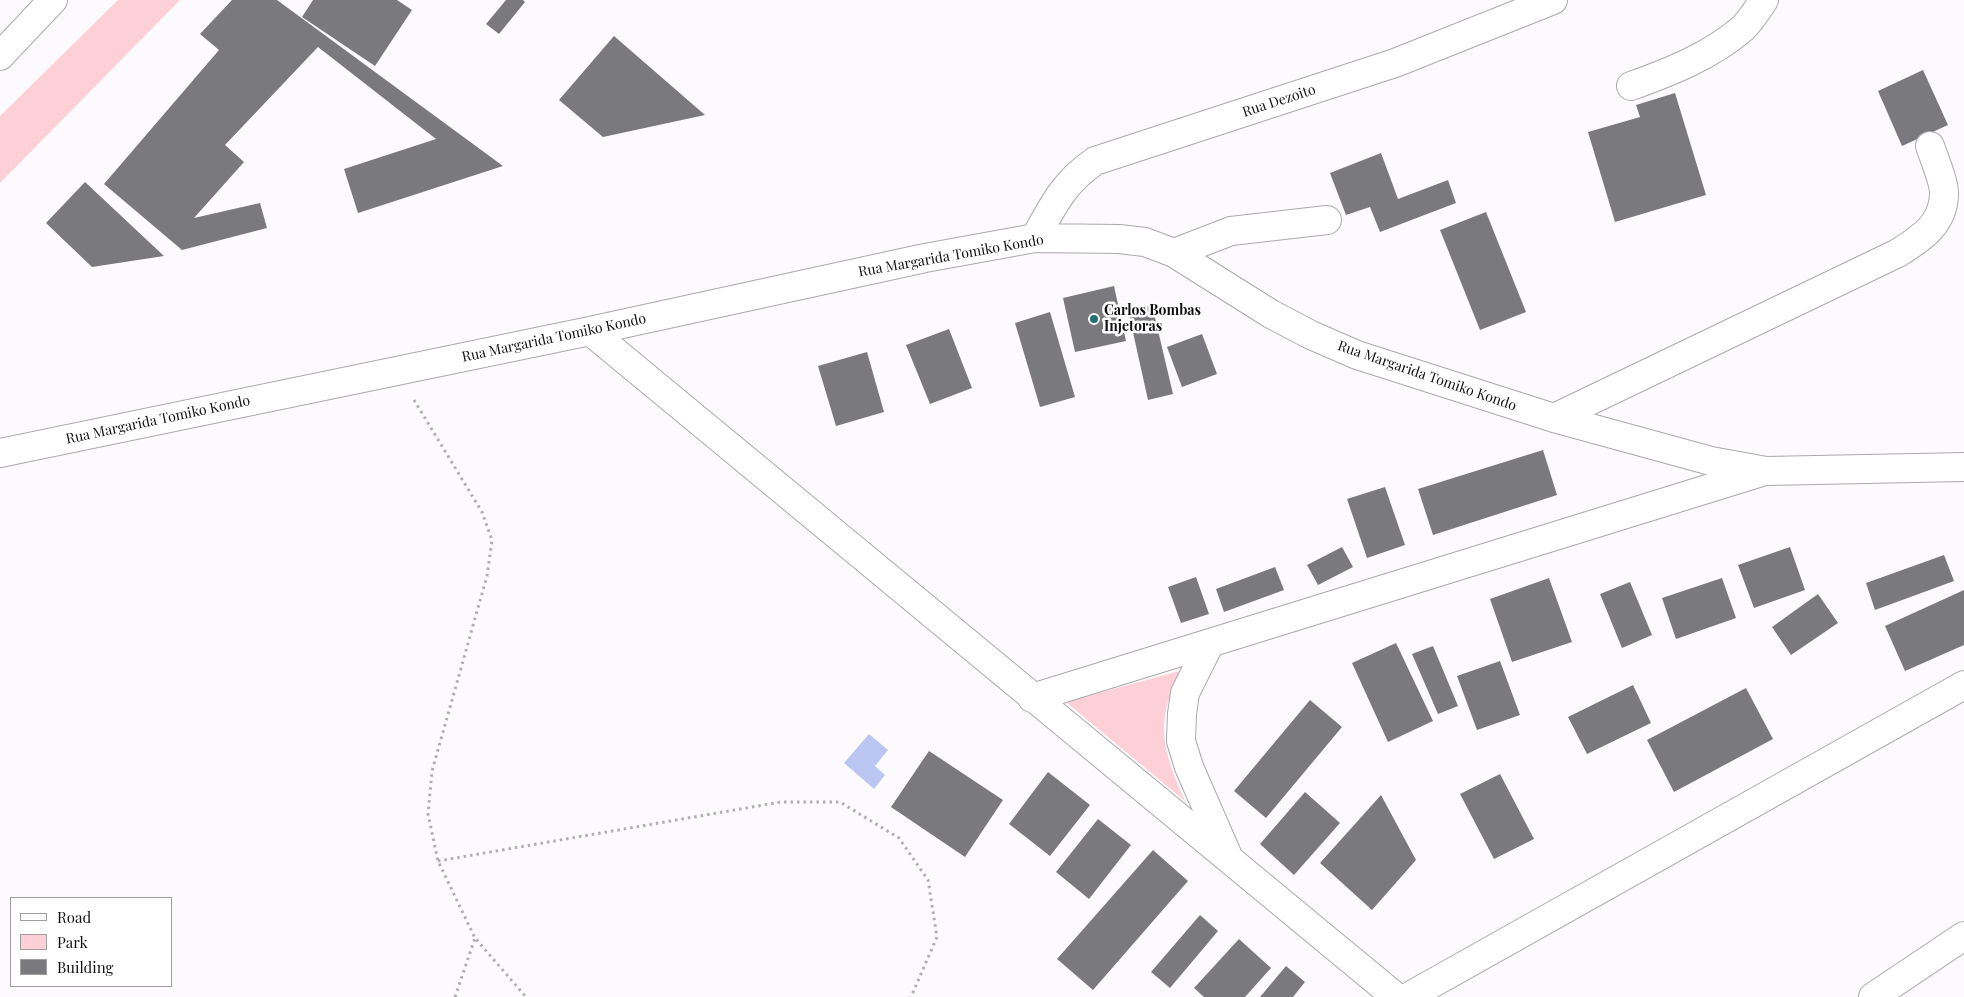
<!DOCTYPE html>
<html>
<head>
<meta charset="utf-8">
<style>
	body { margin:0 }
	#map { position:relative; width:1964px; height:997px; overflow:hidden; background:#fdfafd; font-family:"Playfair Display",serif }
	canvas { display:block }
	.legend { position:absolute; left:10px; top:897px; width:162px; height:90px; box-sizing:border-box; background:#fff; border:1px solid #a09fa0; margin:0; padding:6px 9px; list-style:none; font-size:15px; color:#111011 }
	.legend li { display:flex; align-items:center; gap:10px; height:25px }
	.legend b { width:25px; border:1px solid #a09fa0 }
</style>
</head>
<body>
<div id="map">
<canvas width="1964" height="997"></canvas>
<ul class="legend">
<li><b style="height:6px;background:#fff"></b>Road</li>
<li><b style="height:14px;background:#fdd0d8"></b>Park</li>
<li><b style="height:14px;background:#7a797d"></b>Building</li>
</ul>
</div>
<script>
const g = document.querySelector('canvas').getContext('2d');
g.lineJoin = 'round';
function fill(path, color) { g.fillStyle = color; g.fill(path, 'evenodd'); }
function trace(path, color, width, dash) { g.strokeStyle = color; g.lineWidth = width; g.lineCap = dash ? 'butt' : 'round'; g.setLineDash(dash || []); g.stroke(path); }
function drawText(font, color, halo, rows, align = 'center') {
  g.font = font + ' "Playfair Display",serif'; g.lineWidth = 5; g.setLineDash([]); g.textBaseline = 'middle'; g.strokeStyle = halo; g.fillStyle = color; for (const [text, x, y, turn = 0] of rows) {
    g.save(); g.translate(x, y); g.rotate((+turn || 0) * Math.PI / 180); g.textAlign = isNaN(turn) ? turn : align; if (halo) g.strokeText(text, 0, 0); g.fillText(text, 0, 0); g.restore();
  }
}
fill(new Path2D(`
	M118 0H180L0 183V116Z
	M1183 670C1178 680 1172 691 1168 702 1157 738 1171 769 1185 801L1066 702Z`), '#fdd0d8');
fill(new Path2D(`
	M869 734 888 750 875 766 885 775 874 789 844 763Z`), '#bbc6f3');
fill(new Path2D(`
	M232 0H277L503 166 358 213 344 169 436 139 318 47 225 145 244 162 194 218 260 203 267 228 182 250 104 184 219 50 200 34Z
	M313 0H397L412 10 375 66 302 17Z
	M506 0H523L525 2 499 34 486 24Z
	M614 36 705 115 603 137 559 100Z
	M1923 70 1948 125 1902 146 1878 91Z
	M1675 93 1706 195 1615 222 1588 132 1640 117 1636 105Z
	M1381 153 1398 199 1448 180 1456 203 1380 232 1370 207 1346 215 1330 173Z
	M85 182 164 256 92 267 46 223Z
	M1486 212 1526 312 1480 330 1440 230Z
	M1114 286 1126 341 1075 352 1063 298Z
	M1152 305 1173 394 1148 400 1128 310Z
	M1050 312 1075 397 1040 407 1015 323Z
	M949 329 972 388 930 404 906 345Z
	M1202 334 1217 374 1182 387 1167 347Z
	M867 352 884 412 836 426 818 366Z
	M1543 450 1557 495 1433 535 1418 489Z
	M1385 487 1405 545 1367 558 1347 499Z
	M1342 547 1353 567 1318 585 1307 565Z
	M1790 547 1805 590 1754 608 1738 565Z
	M1944 555 1954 581 1875 610 1866 583Z
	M1275 567 1284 590 1224 612 1216 589Z
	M1196 577 1209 614 1181 623 1168 587Z
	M1549 578 1572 642 1512 662 1490 599Z
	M1722 578 1736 618 1676 639 1662 598Z
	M1630 582 1652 635 1622 648 1600 594Z
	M1964 590V645L1905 671 1885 626Z
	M1818 594 1838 623 1791 655 1772 627Z
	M1396 643 1433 721 1388 742 1352 663Z
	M1433 646 1458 706 1438 714 1412 654Z
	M1500 661 1520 715 1477 730 1457 676Z
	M1633 685 1651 723 1587 754 1568 717Z
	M1746 688 1773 739 1674 792 1647 740Z
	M1310 700 1342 727 1266 818 1234 791Z
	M929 751 1003 800 965 857 891 807Z
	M1048 772 1090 805 1050 856 1009 824Z
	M1500 774 1534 839 1494 859 1460 794Z
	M1305 792 1340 823 1294 875 1260 844Z
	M1381 795 1416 860 1372 910 1320 863Z
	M1098 819 1131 845 1089 899 1056 872Z
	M1153 850 1188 881 1093 990 1057 959Z
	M1200 915 1218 931 1170 988 1151 972Z
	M1239 939 1271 968 1245 997H1204L1194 988Z
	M1286 966 1305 982 1293 997H1260Z`), '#7a797d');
const minor = new Path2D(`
	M1631 86C1670 72 1711 56 1743 28 1751 20 1758 9 1764 0
	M1035 238C1053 206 1063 183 1095 161L1395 63 1553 0
	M1174 253 1231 231 1327 220
	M590 331 1396 997
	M1554 418 1898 253C1920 239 1943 225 1944 195 1945 184 1934 158 1930 146
	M0 453 590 331 925 258 1035 238 1119 239 1145 242 1174 253 1271 314 1311 335 1357 355 1554 418 1711 461 1766 471 1964 467
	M1210 643 1185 693 1182 714 1181 741 1189 767 1227 854
	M1032 698 1762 472
	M1408 997 1964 685
	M1873 997 1964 936`);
const major = new Path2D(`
	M0 56 53 0`);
trace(minor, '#aca9ac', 30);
trace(major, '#aca9ac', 30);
trace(new Path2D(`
	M414 400 482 512 492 540 487 576 432 771 428 814 438 861 475 938 526 997
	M438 861 781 802H840L899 838 928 880 937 937 911 997
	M455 997 475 938`), '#b0aeb0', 3, [2.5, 4]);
trace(minor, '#fff', 28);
trace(major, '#fff', 28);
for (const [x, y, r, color] of [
	[1094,319,5,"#246e76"]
]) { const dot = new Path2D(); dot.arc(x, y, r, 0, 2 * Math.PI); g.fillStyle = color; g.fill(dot); trace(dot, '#fff', 2); }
drawText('14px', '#111011', '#fff', [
	["Rua Dezoito",1279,101,-18],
	["Rua Margarida Tomiko Kondo",951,256,-10],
	["Rua Margarida Tomiko Kondo",554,338,-12],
	["Rua Margarida Tomiko Kondo",1427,376,19],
	["Rua Margarida Tomiko Kondo",158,420,-12]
]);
drawText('bold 14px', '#111011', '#fff', [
	["Carlos Bombas",1104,311],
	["Injetoras",1104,327]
], 'left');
</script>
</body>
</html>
